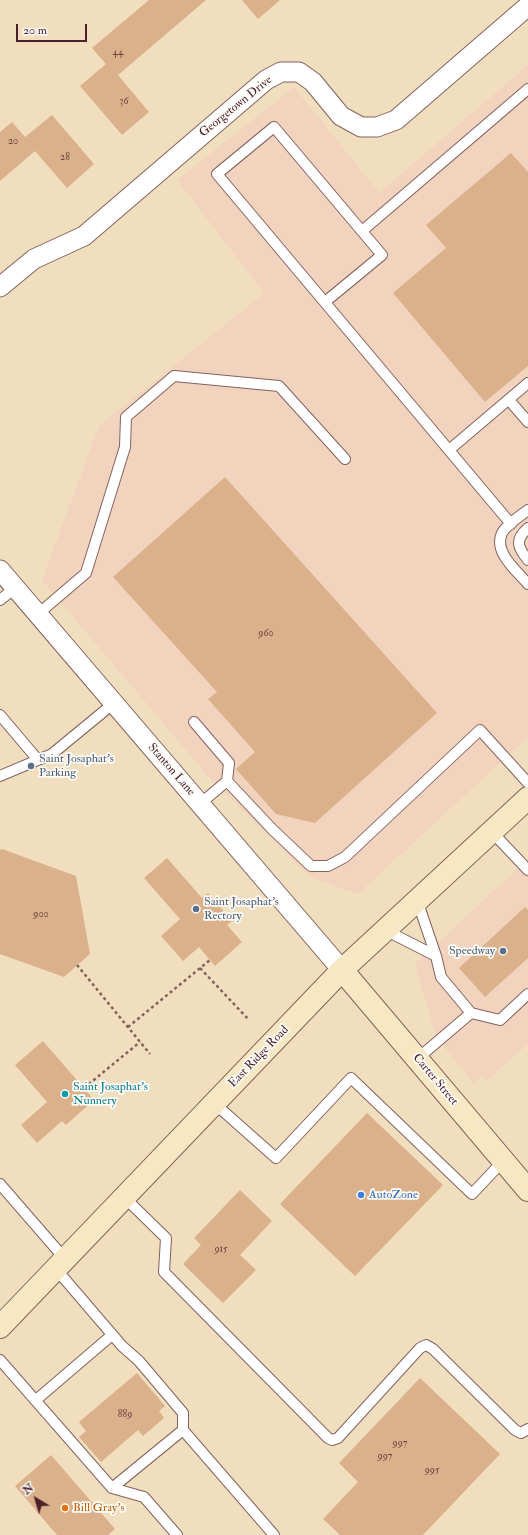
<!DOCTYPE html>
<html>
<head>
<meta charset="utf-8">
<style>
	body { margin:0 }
	#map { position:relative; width:528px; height:1535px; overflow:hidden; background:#f0debe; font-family:"IM FELL Double Pica",serif }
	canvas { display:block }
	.north { position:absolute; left:16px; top:1479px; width:40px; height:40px; -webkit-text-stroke:3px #fdfcf7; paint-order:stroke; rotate:322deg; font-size:11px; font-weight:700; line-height:16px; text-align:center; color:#4a1f2b }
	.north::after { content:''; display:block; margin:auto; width:14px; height:18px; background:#4a1f2b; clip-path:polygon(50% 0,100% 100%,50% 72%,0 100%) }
	.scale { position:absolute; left:16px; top:24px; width:71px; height:18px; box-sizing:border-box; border:2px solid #4a1f2b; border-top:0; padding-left:5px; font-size:12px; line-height:14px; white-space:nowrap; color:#4a1f2b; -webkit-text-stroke:3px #fdfcf7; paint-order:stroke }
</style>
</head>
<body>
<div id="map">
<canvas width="528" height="1535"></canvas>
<div class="north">N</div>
<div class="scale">20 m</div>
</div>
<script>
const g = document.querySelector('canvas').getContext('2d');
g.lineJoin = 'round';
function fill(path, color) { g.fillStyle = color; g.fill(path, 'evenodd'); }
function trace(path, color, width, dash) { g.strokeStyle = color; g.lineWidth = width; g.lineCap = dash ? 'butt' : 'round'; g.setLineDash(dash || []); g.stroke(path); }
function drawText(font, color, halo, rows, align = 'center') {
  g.font = font + ' "IM FELL Double Pica",serif'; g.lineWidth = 3.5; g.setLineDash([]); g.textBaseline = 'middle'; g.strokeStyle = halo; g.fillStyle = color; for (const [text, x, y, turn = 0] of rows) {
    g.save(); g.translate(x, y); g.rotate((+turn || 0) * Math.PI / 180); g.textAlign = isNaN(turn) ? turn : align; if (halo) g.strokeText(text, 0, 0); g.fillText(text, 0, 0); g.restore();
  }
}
fill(new Path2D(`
	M528 65V737L358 894 310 877 207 775 42 580 99 426 264 293 177 180 294 87 379 193Z
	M528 859V1044L487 1080 483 1076 473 1083 436 1037 415 964Z`), '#f2d4be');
fill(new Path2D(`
	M149 0H206L118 75 149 112 122 135 80 86 106 64 92 48Z
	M242 0H280L258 19Z
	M52 115 94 164 67 188 35 151 0 181V132L12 122 25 137Z
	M511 153 528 172V366L485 402 393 293 446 248 426 225Z
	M225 477 437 713 315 823 276 814 236 769 255 752 208 699 217 692 113 577Z
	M2 849 76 876 90 954 64 977 0 954V850Z
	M167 858 202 898 208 893 232 921 227 925 242 942 215 966 199 947 183 961 161 936 180 919 144 878Z
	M525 907 528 910V958L485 997 459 968Z
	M43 1041 94 1100 66 1125 62 1121 37 1143 21 1125 47 1102 15 1065Z
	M367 1113 443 1185 355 1276 280 1204Z
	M240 1190 272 1221 240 1255 256 1270 223 1303 183 1264 201 1245 194 1238Z
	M137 1373 165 1406 159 1411 164 1418 143 1436 138 1430 101 1462 79 1437 86 1431 79 1422Z
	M420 1378 500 1454 423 1535H340L323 1519 358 1482 339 1463Z
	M51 1455 115 1529 108 1535H57L15 1486Z`), '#dab18a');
const service = new Path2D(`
	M362 231 528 89
	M325 302 382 255 274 127 217 174 511 524
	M509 400 528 422
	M449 450 528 383
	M528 510C520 516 507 524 502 533 493 552 517 571 528 584
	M528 528C514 540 518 548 528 560
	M0 600 15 588
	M38 614 86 573 125 447 126 417 174 376 279 386 345 459
	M0 715 38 760
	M194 722 229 763 227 781 200 804
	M0 776 52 754 114 703
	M227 781 272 829 311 866H328L345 857 480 730 528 783
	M492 832 528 870
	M417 900 436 956 441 977 471 1013 500 1020 528 994
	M385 930 436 956
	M417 1059 471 1013
	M214 1103 276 1158 351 1078 472 1194 503 1161
	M0 1184 65 1259
	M124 1197 166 1238 164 1272 328 1438 332 1440 338 1438 420 1348 426 1345 433 1349 515 1430 521 1433 528 1429
	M0 1360 112 1488 183 1430V1413L139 1361 122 1346 56 1269
	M36 1400 112 1335
	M183 1430 274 1535
	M112 1488 144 1497 177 1535`);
const minor = new Path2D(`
	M0 287 34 259 84 236 266 80 281 72H299L313 82 341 116 361 127H377L396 120 528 6
	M0 570 342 970`);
const secondary = new Path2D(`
	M342 970 528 1190
	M0 1327 342 970 528 798`);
trace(service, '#84625e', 12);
trace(minor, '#84625e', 21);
trace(secondary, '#84625e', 24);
trace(new Path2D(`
	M77 965 150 1054
	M200 968 249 1020
	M128 1027 210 960
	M84 1088 140 1042`), '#84625e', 2.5, [3, 3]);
trace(service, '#fff', 10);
trace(minor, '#fff', 19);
trace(secondary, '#f7e8c3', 22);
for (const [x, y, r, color] of [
	[31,766,4,"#5c6f8a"],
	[196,909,4,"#5c6f8a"],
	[503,951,4,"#5c6f8a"],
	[65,1094,4,"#0f9aa8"],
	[361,1195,4,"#3f7fe0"],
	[65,1508,4,"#e8710a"]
]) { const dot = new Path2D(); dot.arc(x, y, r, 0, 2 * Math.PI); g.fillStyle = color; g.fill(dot); trace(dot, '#fdfcf7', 1.5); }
drawText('10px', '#6e4443', null, [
	["44",118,53],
	["36",124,102],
	["20",13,142],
	["28",65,158],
	["960",266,634],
	["900",41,915],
	["915",221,1250],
	["889",125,1415],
	["997",400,1444],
	["997",385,1457],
	["995",432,1471]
]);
drawText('12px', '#4a1f2b', '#fdfcf7', [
	["Georgetown Drive",236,107,-39],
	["Stanton Lane",171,770,49],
	["East Ridge Road",259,1057,-46],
	["Carter Street",435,1080,50]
]);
drawText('12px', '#4e5e75', '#fdfcf7', [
	["Saint Josaphat’s",39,759],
	["Parking",39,773],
	["Saint Josaphat’s",204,902],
	["Rectory",204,916],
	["Speedway",495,951,"right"]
], 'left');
drawText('12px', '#0d838f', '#fdfcf7', [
	["Saint Josaphat’s",73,1087],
	["Nunnery",73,1101]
], 'left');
drawText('12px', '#366cbe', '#fdfcf7', [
	["AutoZone",369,1195]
], 'left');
drawText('12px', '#c56008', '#fdfcf7', [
	["Bill Gray's",73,1508]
], 'left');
</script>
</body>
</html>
